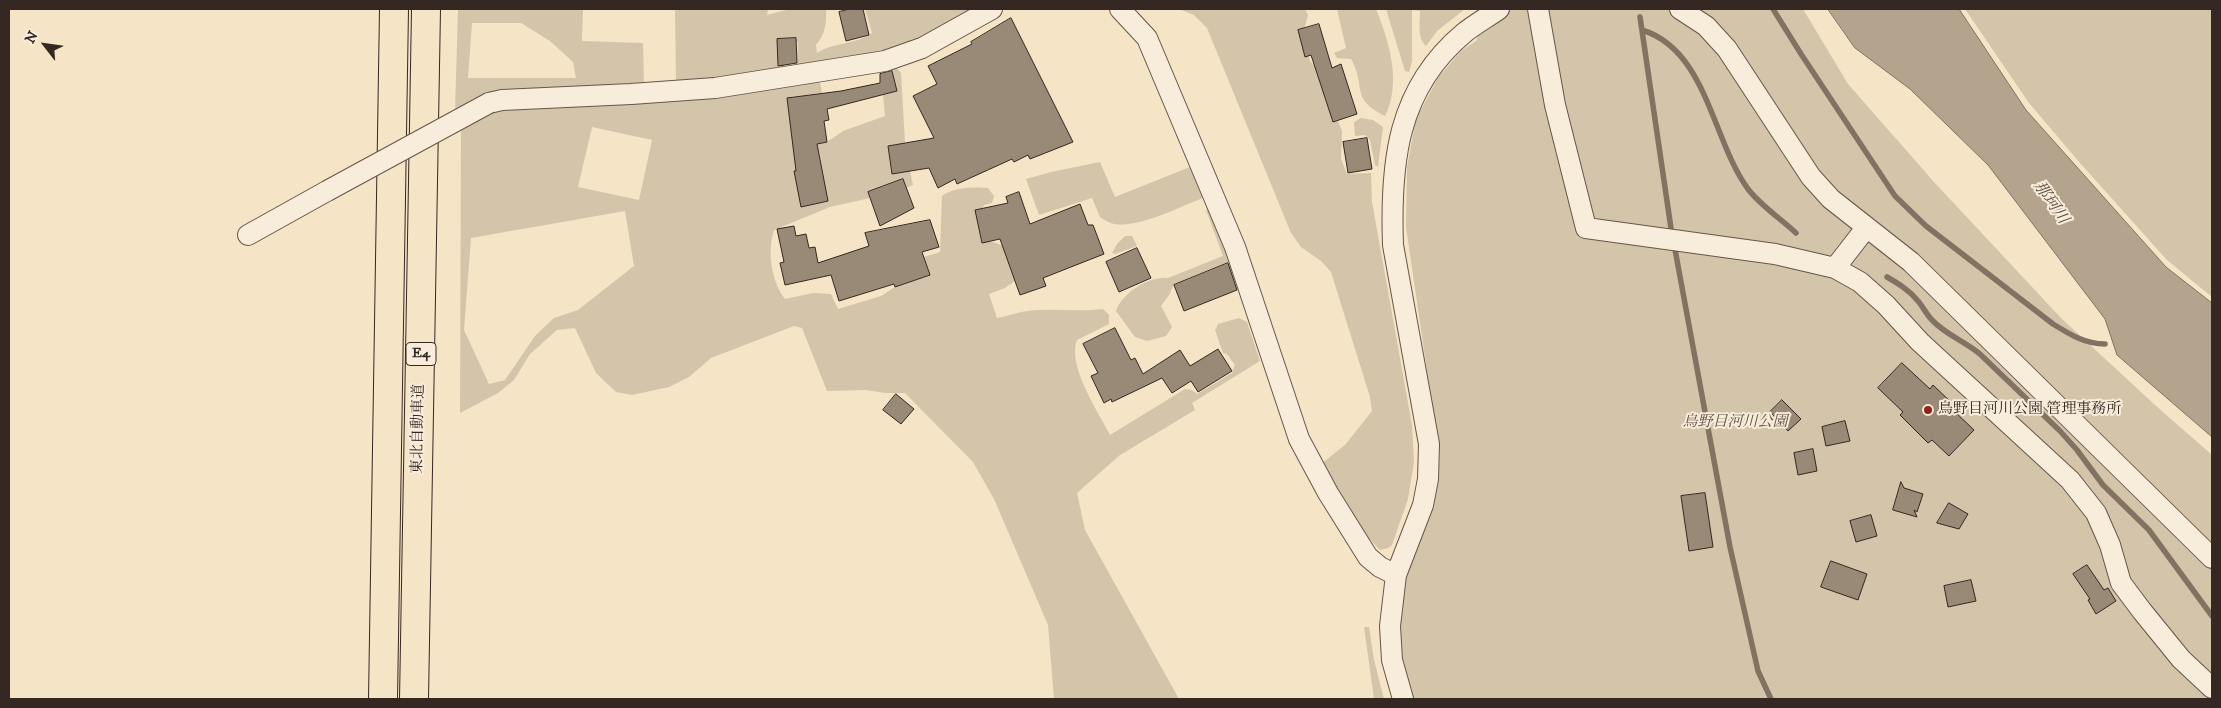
<!DOCTYPE html>
<html>
<head>
<meta charset="utf-8">
<style>
	body { margin:0 }
	#map { position:relative; width:2221px; height:708px; overflow:hidden; background:#f5e4c6; font-family:"IM FELL DW Pica",serif }
	canvas { display:block }
	.frame { position:absolute; inset:0; border:10px solid #352721; pointer-events:none }
	.north { position:absolute; left:20px; top:20px; width:50px; height:50px; -webkit-text-stroke:4px #f8edda; paint-order:stroke; rotate:300deg; font-size:14px; font-weight:700; line-height:20px; text-align:center; color:#352721 }
	.north::after { content:''; display:block; margin:auto; width:18px; height:22px; background:#352721; clip-path:polygon(50% 0,100% 100%,50% 72%,0 100%) }
</style>
</head>
<body>
<div id="map">
<canvas width="2221" height="708"></canvas>
<div class="frame"></div>
<div class="north">N</div>
</div>
<script>
const g = document.querySelector('canvas').getContext('2d');
g.lineJoin = 'round';
function fill(path, color) { g.fillStyle = color; g.fill(path, 'evenodd'); }
function trace(path, color, width, dash) { g.strokeStyle = color; g.lineWidth = width; g.lineCap = dash ? 'butt' : 'round'; g.setLineDash(dash || []); g.stroke(path); }
function drawText(font, color, halo, rows, align = 'center') {
  g.font = font + ' "IM FELL DW Pica","Noto Serif JP",serif'; g.lineWidth = 4; g.setLineDash([]); g.textBaseline = 'middle'; g.strokeStyle = halo; g.fillStyle = color; for (const [text, x, y, turn = 0] of rows) {
    g.save(); g.translate(x, y); g.rotate((+turn || 0) * Math.PI / 180); g.textAlign = isNaN(turn) ? turn : align; if (halo) g.strokeText(text, 0, 0); g.fillText(text, 0, 0); g.restore();
  }
}
fill(new Path2D(`
	M458 9H583L582 41 643 43 644 84 676 81 675 9H768L767 15 790 9H826C827 22 825 35 816 45L817 53C834 42 855 45 872 33L865 9H978L905 48 818 70 822 93 791 97 797 147 827 142 843 131 885 116 883 95 896 91 890 66 896 67 901 73 905 143 888 146 892 174 910 171 913 185 906 188 903 179 868 192 870 198 830 207 774 230C767 251 771 281 785 299L813 293 831 294 838 309 881 296 895 287 929 275 924 257 940 252 942 196C954 187 974 187 988 188L994 196 992 203 984 205 977 218 984 239 1007 247 1016 280 1005 288 989 294 997 318C1007 316 1018 312 1028 311 1053 308 1078 312 1103 309L1109 315V324L1077 340C1067 366 1098 411 1110 435L1185 389 1192 390 1197 394 1232 373 1235 365 1227 354 1223 353 1215 330 1218 324 1239 318 1247 322 1260 361 1192 403 1195 410 1120 455 1077 493 1085 530 1179 699H1054L1048 625 994 499 973 462 905 393H885L866 390 827 391 802 328 794 326 711 358 689 377 669 387 632 395 616 392 596 373 575 328 557 330 530 354 514 380 498 393 460 413 461 126 455 111ZM472 23H521L550 41 573 62 576 78H468ZM781 41 798 42 797 70H786ZM592 127 652 140 639 200 578 187ZM625 211 634 266 578 310 554 318 535 336 505 380 489 384 464 330 471 238Z
	M1179 9H1305L1308 15 1303 33 1310 61 1317 69 1342 131 1341 159 1347 174 1371 173 1372 202 1412 425 1414 462 1408 499 1392 545 1388 548 1380 550 1365 534 1321 464 1345 445 1372 411 1370 397 1331 272 1321 261 1301 247 1291 233 1207 28 1194 15Z
	M1337 9H1376C1389 41 1402 83 1385 116 1349 98 1367 87 1351 59L1337 58 1334 53 1346 48Z
	M1386 9H1465L1437 31 1426 46C1417 37 1420 23 1420 11L1412 10V61L1409 72 1405 71Z
	M1487 9H1803L1848 84 1934 182 2061 318 2155 405 2212 455V699H1410L1402 662 1398 598 1438 446 1406 227 1407 167 1416 119 1438 78 1461 51 1476 41Z
	M1965 9H2212V297L2167 260 2080 163 2029 103Z
	M1361 118 1373 120 1383 127 1378 167 1375 165 1370 140 1365 135 1355 136 1354 122Z
	M1100 162 1115 197 1190 167 1203 198C1179 207 1140 228 1114 224 1110 223 1104 220 1100 217L1092 198 1039 215 1026 179 1051 172Z
	M1208 208 1230 261 1174 284 1169 295 1161 306 1172 327 1166 336 1147 341 1135 337 1116 311C1122 293 1149 276 1168 278L1223 256 1206 210Z
	M1125 236H1132L1137 246 1115 254 1112 253 1117 244Z
	M1364 627H1369L1374 660 1384 699H1374Z`), '#d4c4aa');
const water = new Path2D(`
	M1828 9H1959L2026 110 2166 267 2212 303V437L2117 355 2105 319 1988 165 1910 89 1855 48Z`);
fill(water, '#b4a48e');
trace(water, '#817262', 1);
trace(new Path2D(`
	M1773 9 1801 54 1895 196 1926 226 2053 324C2069 334 2085 344 2105 344
	M1640 17 1672 235
	M1642 30C1707 50 1712 140 1748 189 1759 204 1782 220 1796 233
	M1674 244 1730 547 1758 671 1771 699
	M1887 277C1899 284 1909 290 1918 301 1923 307 1927 315 1932 320 1946 335 1966 342 1981 355L2060 431 2077 450 2103 485 2149 530 2212 616`), '#817262', 5.5);
const building = new Path2D(`
	M850 9H863L869 35 846 41 839 12Z
	M1011 18 1073 142 1030 159 1028 155 1014 162 1012 159 957 184 955 179 938 188 929 168 892 174 888 146 934 138 913 96 937 84 928 66 972 44 971 42Z
	M1319 24 1332 68 1341 64 1357 114 1333 122 1311 55 1305 57 1298 30Z
	M796 38 797 63 778 66 777 39Z
	M892 71 897 91 827 109 829 120 824 121 827 142 817 144 828 201 801 207 794 171H796L787 98 841 91 880 83V74Z
	M1367 138 1372 169 1348 173 1343 142Z
	M903 179 914 208 880 226 868 192Z
	M1019 192 1030 224 1080 204 1088 225H1093L1104 254 1043 278 1046 286 1020 295 1000 239 982 243 975 210 1008 203 1006 197Z
	M930 220 939 247 922 252 930 275 895 287 894 284 839 301 831 275 785 285 780 263 784 262 777 229 794 226 796 236 806 234 809 248 815 247 818 263 869 246 865 233Z
	M1137 248 1151 278 1119 292 1106 262Z
	M1228 263 1237 290 1184 311 1174 285Z
	M1115 328 1131 360 1135 358 1143 374 1180 350 1190 366 1218 349 1232 371 1198 392 1191 381 1172 393 1162 378 1112 402 1111 399 1104 403 1091 376 1098 373 1083 344Z
	M1902 363 1930 389 1933 385 1955 406 1952 409 1974 430 1949 456 1932 440 1928 443 1900 415 1903 412 1878 388Z
	M896 394 914 409 901 424 883 410Z
	M1782 400 1801 419 1788 431 1770 412Z
	M1845 421 1850 441 1826 446 1822 427Z
	M1813 449 1817 471 1798 475 1794 453Z
	M1901 482 1904 488 1923 494 1917 512 1914 510 1917 517 1893 510Z
	M1705 493 1713 547 1689 551 1681 496Z
	M1949 503 1968 514 1959 529 1937 523Z
	M1871 515 1877 536 1856 542 1850 521Z
	M1831 561 1867 574 1858 600 1821 587Z
	M2087 565 2104 590 2108 588 2116 601 2096 614 2088 600 2090 599 2073 574Z
	M1971 580 1976 601 1948 607 1944 586Z`);
fill(building, '#998977');
trace(building, '#352721', 1);
const minor = new Path2D(`
	M1120 9 1147 38 1235 247 1299 439 1328 493 1368 557 1380 567 1396 575
	M1538 9 1555 105 1586 228 1775 254 1835 268
	M1680 9 1706 26 1727 49 1811 177 1831 199 1911 262 2212 558
	M489 103 502 100 631 94 715 88 885 61 922 48 992 9
	M1866 228 1835 268 1860 282 1886 305 1920 342 2070 480 2096 513 2110 545 2121 583 2142 611 2181 659 2212 688
	M248 235 327 191
	M1403 699 1392 660 1390 626 1396 575 1423 505 1428 479 1429 444 1393 245C1390 163 1397 89 1464 33 1475 24 1488 17 1499 9`);
const highway = new Path2D(`
	M383 699 394 9
	M414 699 426 9`);
trace(minor, '#65564a', 22);
trace(highway, '#352721', 30);
trace(minor, '#f8edda', 20);
trace(highway, '#f5e4c6', 28);
const minorBridge = new Path2D(`
	M327 191 489 103`);
trace(minorBridge, '#65564a', 22, []);
trace(minorBridge, '#f8edda', 20);
for (const [x, y, r, color] of [
	[1928,410,5,"#8f2418"]
]) { const dot = new Path2D(); dot.arc(x, y, r, 0, 2 * Math.PI); g.fillStyle = color; g.fill(dot); trace(dot, '#f8edda', 2); }
for (const [x, y, w] of [
	[421,354,30]
]) { const box = new Path2D(); box.roundRect(x - w / 2, y - 11.5, w, 23, 4); g.fillStyle = '#f8edda'; g.fill(box); trace(box, '#352721', 1); }
drawText('bold 14px', '#352721', null, [
	["E4",421,354]
]);
drawText('15px', '#352721', '#f8edda', [
	["鳥野目河川公園 管理事務所",1938,410]
], 'left');
drawText('italic 15px', '#5d4e43', '#f8edda', [
	["鳥野目河川公園",1735,423]
]);
drawText('15px', '#352721', '#f8edda', [
	["東北自動車道",419,429,-89]
]);
drawText('italic 16px', '#5b4c42', '#f8edda', [
	["那珂川",2050,203,55]
]);
</script>
</body>
</html>
